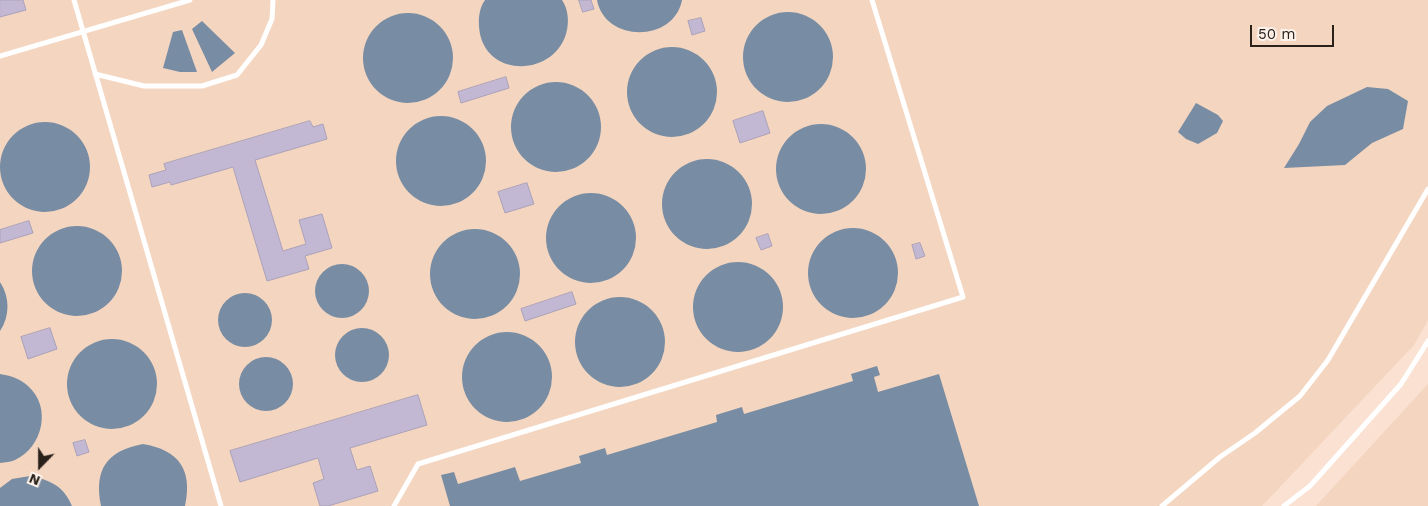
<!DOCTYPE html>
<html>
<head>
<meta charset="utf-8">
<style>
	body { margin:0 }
	#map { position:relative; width:1428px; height:506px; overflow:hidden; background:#fae1d1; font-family:"Work Sans",sans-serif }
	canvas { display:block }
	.north { position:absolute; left:15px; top:441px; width:50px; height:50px; -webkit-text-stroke:4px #fcf2eb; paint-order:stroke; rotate:202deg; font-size:14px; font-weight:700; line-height:20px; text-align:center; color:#2a211b }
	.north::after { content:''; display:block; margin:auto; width:18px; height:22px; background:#2a211b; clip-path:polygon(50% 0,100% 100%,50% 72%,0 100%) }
	.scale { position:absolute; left:1250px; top:25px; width:84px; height:22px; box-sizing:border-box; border:2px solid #2a211b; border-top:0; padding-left:6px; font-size:15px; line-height:18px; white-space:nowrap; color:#2a211b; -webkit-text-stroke:4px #fcf2eb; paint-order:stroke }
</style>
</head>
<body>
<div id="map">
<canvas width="1428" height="506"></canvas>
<div class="north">N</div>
<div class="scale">50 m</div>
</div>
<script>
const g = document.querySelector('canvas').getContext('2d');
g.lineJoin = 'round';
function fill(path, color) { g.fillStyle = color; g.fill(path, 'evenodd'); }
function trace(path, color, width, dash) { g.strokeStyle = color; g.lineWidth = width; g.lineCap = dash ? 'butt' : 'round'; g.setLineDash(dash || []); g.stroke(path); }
fill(new Path2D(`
	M0 0H1428V320L1414 345 1262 506H0Z
	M1428 384V506H1316Z`), '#f4d5c0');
fill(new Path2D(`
	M485 0H562C568 9 569 20 567 30 558 75 490 80 480 34 478 22 478 10 485 0Z
	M597 0H682C674 43 605 43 597 0Z
	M743 57a45 45 0 1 1 90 0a45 45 0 1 1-90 0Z
	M363 58a45 45 0 1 1 90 0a45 45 0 1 1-90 0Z
	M202 21 235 53 212 72 192 29Z
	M182 30 197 72H180L163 68 173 32Z
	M627 92a45 45 0 1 1 90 0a45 45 0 1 1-90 0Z
	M511 127a45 45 0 1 1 90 0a45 45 0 1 1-90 0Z
	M1367 87 1388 89 1408 101 1403 129 1372 143 1345 165 1284 168 1299 144 1310 122 1327 106Z
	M1196 103 1218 115 1223 121 1217 133 1198 144 1186 139 1178 132Z
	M396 161a45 45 0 1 1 90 0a45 45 0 1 1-90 0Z
	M0 167a45 45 0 1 1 90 0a45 45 0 1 1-90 0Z
	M776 169a45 45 0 1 1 90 0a45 45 0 1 1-90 0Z
	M662 204a45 45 0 1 1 90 0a45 45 0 1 1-90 0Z
	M546 238a45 45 0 1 1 90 0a45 45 0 1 1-90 0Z
	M32 271a45 45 0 1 1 90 0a45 45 0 1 1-90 0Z
	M808 273a45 45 0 1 1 90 0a45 45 0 1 1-90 0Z
	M430 274a45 45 0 1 1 90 0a45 45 0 1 1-90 0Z
	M693 307a45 45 0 1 1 90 0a45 45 0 1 1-90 0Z
	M315 291a27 27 0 1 1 54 0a27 27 0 1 1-54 0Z
	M0 282C10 297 10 316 0 331Z
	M218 320a27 27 0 1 1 54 0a27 27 0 1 1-54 0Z
	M575 342a45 45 0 1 1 90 0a45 45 0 1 1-90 0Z
	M335 355a27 27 0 1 1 54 0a27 27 0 1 1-54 0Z
	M462 377a45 45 0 1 1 90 0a45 45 0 1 1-90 0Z
	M67 384a45 45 0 1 1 90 0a45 45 0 1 1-90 0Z
	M239 384a27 27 0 1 1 54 0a27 27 0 1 1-54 0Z
	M877 366 880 375 874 377 878 392 939 374 979 506H450L441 475 454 472 458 484 515 467 520 481 581 463 579 456 605 448 607 455 717 422 716 415 742 407 744 414 853 381 851 374Z
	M0 374C11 376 19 378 28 386 52 407 43 447 15 460 11 462 5 462 0 463Z
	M143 444C179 450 193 470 185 506H101C94 470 106 451 143 444Z
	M30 476C50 480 64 486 72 506H0V488L12 479Z`), '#788da3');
const building = new Path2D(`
	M0 0H23L26 10 0 17Z
	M579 0H591L594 9 583 12Z
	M701 18 705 31 692 35 688 21Z
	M506 77 509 88 461 103 458 92Z
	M763 111 770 133 740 143 733 121Z
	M310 121 313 127 323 124 327 139 255 160 283 251 306 244 299 220 322 214 332 248 305 256 309 269 267 281 233 167 171 185 170 182 152 187 149 175 166 170 164 164Z
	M527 183 534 204 505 213 498 192Z
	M29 221 33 233 0 243V230Z
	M768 234 772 246 761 250 756 238Z
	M920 243 925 256 916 259 912 245Z
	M572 292 576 304 525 321 521 309Z
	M50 328 57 349 28 359 21 337Z
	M418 395 427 425 350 448 357 470 370 466 378 491 328 506H320L313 483 324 479 318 458 240 482 230 451Z
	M85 440 89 452 77 456 73 443Z`);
fill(building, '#c3b8d4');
trace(building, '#aba2b9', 1);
trace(new Path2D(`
	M74 0 221 506
	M0 56 190 0
	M95 74 144 86H202L237 75 261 45 272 19 273 0
	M394 506 418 464 963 297 872 0
	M1162 506 1220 457 1255 433 1300 396 1328 360 1428 189
	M1284 506 1310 486 1401 384 1428 341`), '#fff', 5);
</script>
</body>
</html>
